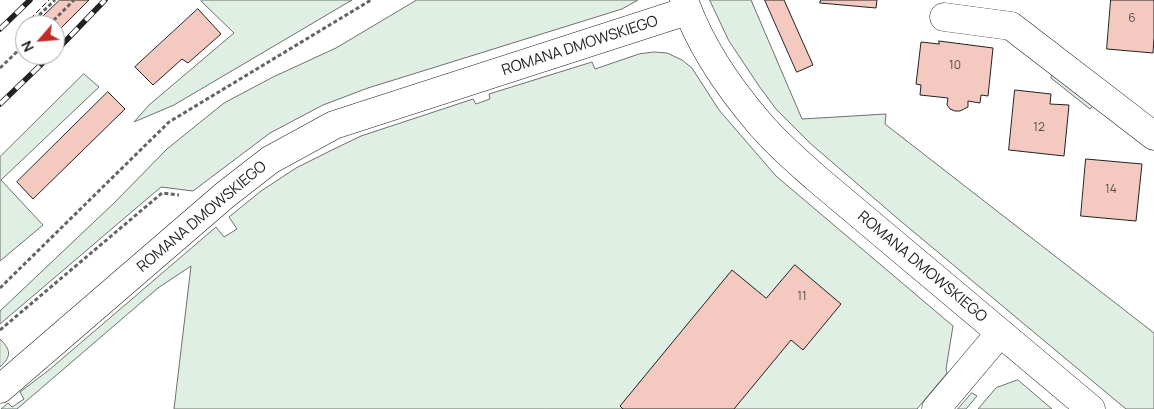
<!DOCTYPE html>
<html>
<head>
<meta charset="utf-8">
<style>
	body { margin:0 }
	#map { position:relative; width:1154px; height:409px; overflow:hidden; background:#fff; font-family:Manrope,sans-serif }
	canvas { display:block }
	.north { position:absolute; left:15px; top:15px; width:50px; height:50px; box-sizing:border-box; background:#fff; border:1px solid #a7a7a7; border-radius:50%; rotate:243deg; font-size:14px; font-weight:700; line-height:20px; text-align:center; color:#222 }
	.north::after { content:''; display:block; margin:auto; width:18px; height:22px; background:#c62828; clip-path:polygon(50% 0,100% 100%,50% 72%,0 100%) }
</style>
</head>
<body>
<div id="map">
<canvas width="1154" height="409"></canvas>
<div class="north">N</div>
</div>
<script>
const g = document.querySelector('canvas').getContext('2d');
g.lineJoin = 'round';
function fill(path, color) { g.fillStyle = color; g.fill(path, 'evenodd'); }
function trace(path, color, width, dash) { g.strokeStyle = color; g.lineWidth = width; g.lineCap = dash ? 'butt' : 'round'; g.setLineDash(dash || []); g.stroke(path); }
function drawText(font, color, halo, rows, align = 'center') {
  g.font = font + ' Manrope,sans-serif'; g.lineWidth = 4; g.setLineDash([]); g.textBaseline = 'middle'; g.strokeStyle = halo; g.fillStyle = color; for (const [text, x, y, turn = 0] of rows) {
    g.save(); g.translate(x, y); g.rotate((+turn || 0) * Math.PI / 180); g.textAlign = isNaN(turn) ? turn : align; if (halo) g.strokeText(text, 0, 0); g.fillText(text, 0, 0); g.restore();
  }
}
const green = new Path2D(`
	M202 0H352L174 105 134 122 149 105 234 33 201 1Z
	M417 0H638L622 9 368 88 323 105 270 133 193 191 161 187 0 324V311L114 203 167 149 224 103 273 77 336 48Z
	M710 0H751L802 119 886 114 885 124 1154 333V409H1126L897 218 811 144 776 109 759 86 729 41Z
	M654 52 667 53 682 60 692 68 719 110 776 176 953 326 946 369 947 373 917 409H174L191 266 158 288 17 409H1L8 403 12 407 24 399 20 392 49 370 216 227 224 237 237 229 229 217 261 191 296 168 334 149 361 136 473 99 476 104 490 99 489 94 592 62 595 69 639 54Z
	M1054 72 1094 105 1090 109 1051 78Z
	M84 74 99 87 1 180 43 225 0 261V157Z
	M0 339C11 350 12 356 0 367Z
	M1018 380 1052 409H978L996 388Z
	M972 393 977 396 966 409H958Z`);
fill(green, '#e0efe3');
trace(green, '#6f6f6f', 1);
const building = new Path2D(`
	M60 0H89L55 34V25L35 24Z
	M765 0H784L813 65 797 72Z
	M821 0H877L876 8 820 3Z
	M1111 0H1154V38L1153 53 1107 49Z
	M198 9 221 34 188 63 182 59 153 85 135 67Z
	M939 41 993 48 988 96 981 95 980 103 968 101V107L960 111H955L950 109 947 105 948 98 920 95 921 85 916 84 921 42 939 44Z
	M1015 90 1051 94 1050 104 1069 105 1064 156 1009 150Z
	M108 92 125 109 33 199 17 182Z
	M1086 159 1142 164 1136 221 1081 216Z
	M795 265 841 304 803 350 791 340 734 409H623L620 406 732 270 766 298Z`);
fill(building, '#f3c9c0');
trace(building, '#222', 1);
const minor = new Path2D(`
	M684 0C700 46 729 88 760 124 777 144 797 161 816 178L1091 409
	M944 17 1011 26 1154 136
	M0 389 225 195 270 160 334 125 687 11
	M936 409 1000 333`);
trace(minor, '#222', 29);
trace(new Path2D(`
	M33 25 32 22 55 0
	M49 25 74 0
	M0 68 25 44
	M0 288 169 122 371 0
	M0 330 162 193 179 195`), '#646464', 3, [4, 2.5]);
trace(minor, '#fff', 28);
const rail = new Path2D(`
	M0 29 30 0
	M55 52 105 0
	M0 104 51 55`);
trace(rail, '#222', 5.5);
trace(rail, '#fff', 4, [11]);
trace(new Path2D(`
	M30 19 49 0`), '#222', 1, [6, 2.5]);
drawText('12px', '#564c4a', null, [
	["6",1132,19],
	["10",955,66],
	["12",1039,128],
	["14",1111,190],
	["11",802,297]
]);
drawText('15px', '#222', '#fff', [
	["ROMANA DMOWSKIEGO",580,46,-18],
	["ROMANA DMOWSKIEGO",202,217,-40],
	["ROMANA DMOWSKIEGO",922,267,40]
]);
</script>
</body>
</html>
